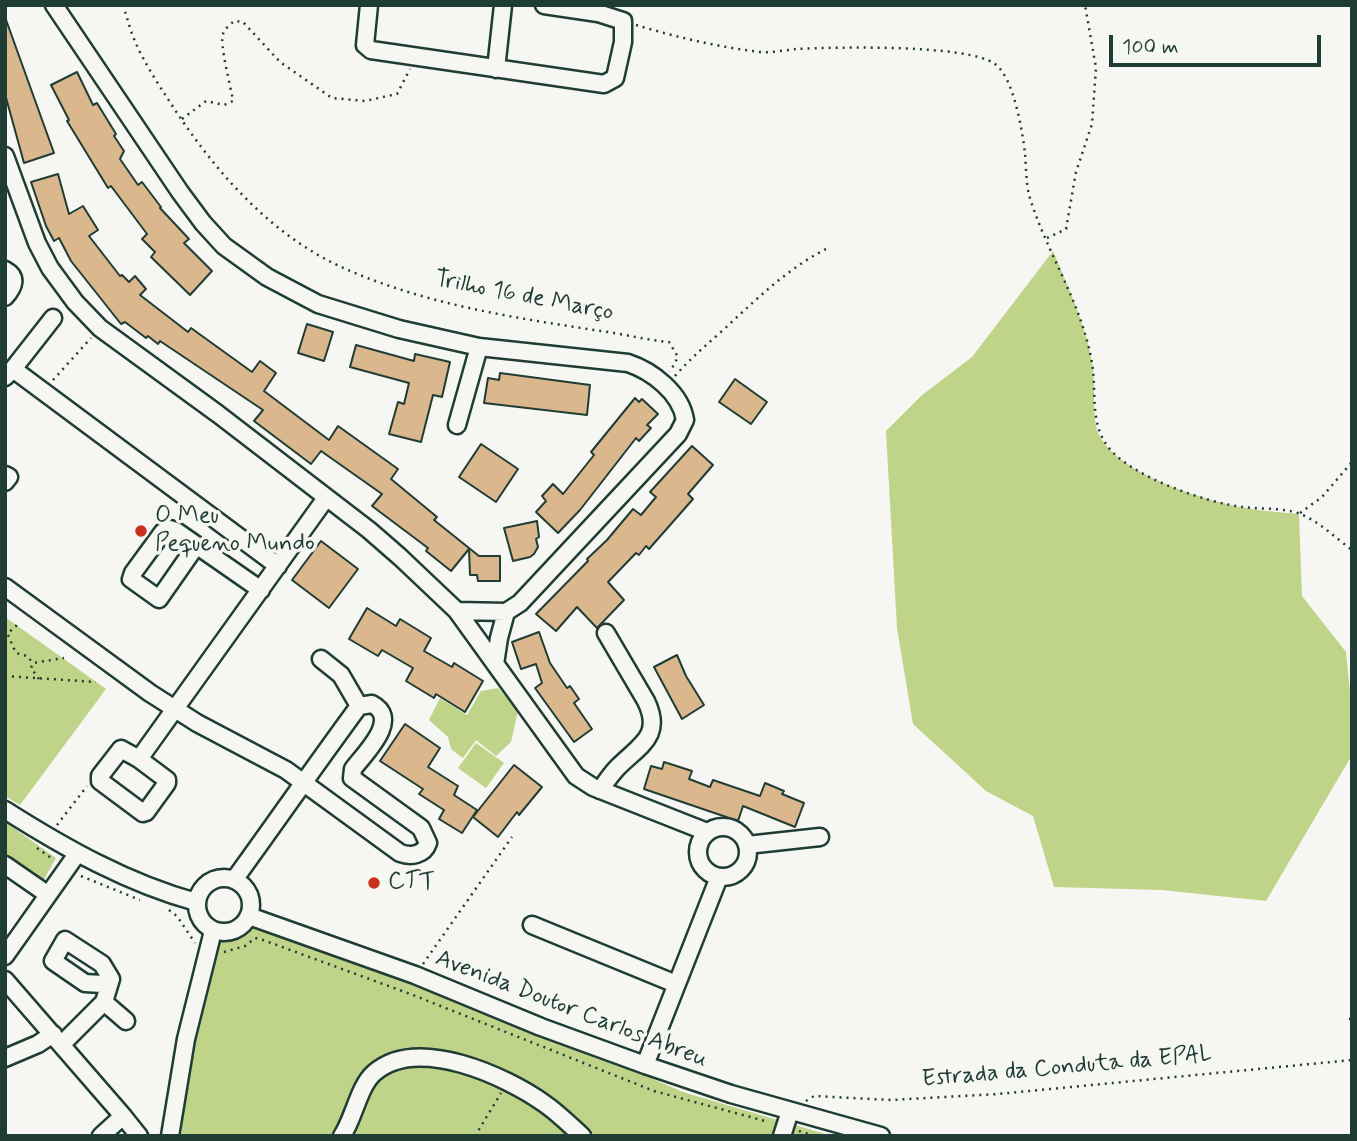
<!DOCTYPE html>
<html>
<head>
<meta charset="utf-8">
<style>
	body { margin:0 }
	#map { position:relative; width:1357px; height:1141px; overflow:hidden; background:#f6f6f2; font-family:Mynerve,sans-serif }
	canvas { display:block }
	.frame { position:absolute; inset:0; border:7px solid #1f3d34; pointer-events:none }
	.scale { position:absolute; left:1109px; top:35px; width:212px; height:32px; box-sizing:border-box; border:4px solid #1f3d34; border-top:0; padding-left:9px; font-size:21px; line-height:24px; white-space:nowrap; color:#1f3d34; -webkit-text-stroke:5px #f6f6f2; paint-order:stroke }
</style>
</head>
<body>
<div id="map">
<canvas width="1357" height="1141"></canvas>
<div class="frame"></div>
<div class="scale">100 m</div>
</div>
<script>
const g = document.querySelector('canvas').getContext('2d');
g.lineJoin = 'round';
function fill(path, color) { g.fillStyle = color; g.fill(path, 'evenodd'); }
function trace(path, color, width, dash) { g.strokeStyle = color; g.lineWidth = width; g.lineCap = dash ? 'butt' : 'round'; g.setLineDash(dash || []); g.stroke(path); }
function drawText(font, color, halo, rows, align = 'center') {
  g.font = font + ' Mynerve,sans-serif'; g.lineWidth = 7; g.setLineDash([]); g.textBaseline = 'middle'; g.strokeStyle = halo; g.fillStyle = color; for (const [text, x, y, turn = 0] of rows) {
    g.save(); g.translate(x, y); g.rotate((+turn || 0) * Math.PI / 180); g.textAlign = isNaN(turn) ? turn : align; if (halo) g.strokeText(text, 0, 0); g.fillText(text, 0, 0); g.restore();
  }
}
fill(new Path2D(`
	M1053 251C1068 287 1085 323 1092 362 1096 383 1092 405 1096 426 1106 471 1201 499 1240 507 1259 511 1279 512 1299 514L1302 596 1346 652 1352 713V755L1266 901 1162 890 1054 887 1033 816 986 791 913 724 897 628 886 431 921 396 972 357Z
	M5 617 106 689 20 805 5 796Z
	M498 688 518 711 511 742 496 756 476 740 463 758 451 749 448 737 429 720 440 698 467 715 481 691Z
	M476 743 504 763 486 788 458 768Z
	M5 822 56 858 41 885 5 860Z
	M244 927H258L418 982 518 1021 683 1092 832 1136H186L181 1134 191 1045 216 946Z`), '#bfd389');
const building = new Path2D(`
	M5 17 54 153 24 163 5 94Z
	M77 72 93 105 97 103 116 134 114 136 124 151 120 159 138 185 142 182 161 207 160 208 189 239 184 243 212 271 190 295 151 257 155 252 142 239 147 234 111 186 108 188 67 121 69 120 51 85Z
	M58 174 69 214 83 206 98 230 89 236 120 276 122 275 129 282 135 276 146 289 140 295 188 332 191 328 252 372 260 361 276 373 264 391 329 440 338 426 398 469 391 479 437 517 434 520 479 556H500V581H478L477 575H470L469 549 451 571 426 551 428 548 372 506 382 494 321 451 311 464 254 421 263 410 160 341 158 344 148 336 146 338 125 322 121 324 71 261 59 238 54 241 46 226 31 182Z
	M307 324 333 332 324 361 298 353Z
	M356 345 414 361 415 354 450 362 442 397 433 395 421 442 389 434 398 402 404 404 409 383 350 367Z
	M500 373 590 385 587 415 484 403 488 378 499 380Z
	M735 379 767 402 751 424 719 402Z
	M635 398 639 402 642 399 658 414 647 425 651 428 639 441 636 438 580 510 558 533 536 512 546 501 542 496 553 484 563 494 594 455 591 452Z
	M481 444 518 469 496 502 459 477Z
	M692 446 713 465 688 494 693 499 649 549 646 546 639 555 636 553 608 582 624 600 597 628 577 607 556 631 536 614 588 561 587 559 607 540 633 509 641 515 656 497 650 492Z
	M537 521 539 537 536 539 538 547 534 554 530 557 513 561 504 528Z
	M321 541 358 569 329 608 292 580Z
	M367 608 396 626 400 619 431 638 424 651 452 667 454 663 483 681 465 712 436 694 434 698 406 681 413 668 382 650 378 656 349 639Z
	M539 632 550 663 567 688 570 686 579 699 574 703 592 729 574 742 535 688 542 683 536 664 521 669 512 642Z
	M677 655 686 676 704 705 682 719 654 667Z
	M405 724 440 748 428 767 458 786 454 795 477 810 462 833 439 819 444 810 419 794 423 789 380 761Z
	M664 762 692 771 689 779 710 787 713 780 760 796 765 783 784 791 782 794 804 803 795 827 743 806 738 821 644 789 651 766 662 769Z
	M514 765 542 787 519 815 517 812 498 837 473 817Z`);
fill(building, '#dab78c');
trace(building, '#1f3d34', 2);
const minor = new Path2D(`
	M54 5 180 192 203 223 224 246 267 277 318 304 399 329 479 347 628 363C652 371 681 393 685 420L678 434 520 603 506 612 457 611
	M369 5 365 45 371 50 604 84 615 78 623 42V21L598 13 544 5
	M496 69 503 5
	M5 156 37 243 50 268 75 302 100 328 218 414 369 530 400 557 457 611 576 776 593 787 707 832
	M5 270C18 277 14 287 5 297
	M13 369 53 318
	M5 377 13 369 278 566
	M457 425 479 347
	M5 475 9 477 5 482
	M196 546 159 599 131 579 133 573 163 532 170 529 176 531 261 590
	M5 587 150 693 197 723 286 770 400 853C411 857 424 855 428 843L421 828 352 778 353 769C365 753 401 719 372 704L359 706C317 763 276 822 234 880
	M321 659 341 675 359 706
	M495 664 499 638 506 612
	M139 759 167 780V783L146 812 143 813 100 781V776L121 749 139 759 326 498
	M600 790C606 782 611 774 618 767 640 745 663 736 646 701L606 633
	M5 810C65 848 127 883 196 902
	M698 852a25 25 0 1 1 50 0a25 25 0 1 1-50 0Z
	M747 845 820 837
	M5 865 47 894
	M197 905a27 27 0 1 1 54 0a27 27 0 1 1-54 0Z
	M249 916 415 975 541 1027 645 1065 731 1094 881 1136
	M532 925 676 984
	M5 956 77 854
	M5 980 123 1116 101 1136
	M104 1002 126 1021
	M62 1044 104 1002 111 979 102 964 65 940 53 961 85 983 102 984 108 987
	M5 1058 38 1044 53 1034
	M645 1065 719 877
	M123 1116 139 1136
	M170 1136 186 1039 213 931
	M342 1136C354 1118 359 1086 374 1073 417 1035 506 1076 545 1104 558 1113 570 1125 582 1136
	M782 1136 790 1111`);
trace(minor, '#1f3d34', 21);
trace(new Path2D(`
	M123 5C126 14 128 22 131 31 139 54 153 76 166 96 211 167 269 236 348 270 429 305 515 318 601 331 624 334 646 340 669 342L678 357 670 372
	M636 25C676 37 718 47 760 52 772 53 785 50 797 49 834 47 968 44 995 64 1014 78 1022 130 1025 153 1026 166 1026 182 1029 195 1046 252 1082 303 1092 363 1097 392 1089 423 1109 448 1132 477 1207 503 1243 507 1258 509 1275 508 1290 511 1313 515 1334 537 1352 550
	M182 119 206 101 224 105 233 101C231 87 219 43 223 34 224 29 230 25 234 21L243 22 280 62 332 98 365 101 397 94 410 69
	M1047 238 1066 229 1076 172 1092 124 1096 68 1085 5
	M675 376C690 359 705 346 722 331 756 300 786 269 828 248
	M53 380 91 338
	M1300 513 1322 497 1352 462
	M8 635 16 653 27 656 33 663
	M5 636 17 625
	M5 676 96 682
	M39 679 31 668 33 663 64 658
	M57 825 87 786
	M37 848 54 860
	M81 876 140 900
	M169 910 177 916 195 943
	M224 952 245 946 255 938 263 940 413 995 654 1091 765 1121
	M423 964 512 837
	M1349 1019H1352
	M806 1101 814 1096 891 1100 998 1094 1352 1060
	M799 1131 815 1136
	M475 1136 501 1093`), '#1f3d34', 2.5, [2, 5]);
trace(minor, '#f6f6f2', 16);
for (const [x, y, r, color] of [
	[141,531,7,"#c8321e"],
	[374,883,7,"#c8321e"]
]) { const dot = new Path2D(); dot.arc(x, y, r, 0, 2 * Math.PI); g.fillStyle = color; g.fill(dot); trace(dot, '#f6f6f2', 2.5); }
drawText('24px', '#1f3d34', '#f6f6f2', [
	["Trilho 16 de Março",524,297,11],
	["Avenida Doutor Carlos Abreu",571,1010,21],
	["Estrada da Conduta da EPAL",1067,1068,-5]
]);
drawText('24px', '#1f3d34', '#f6f6f2', [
	["O Meu",155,517],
	["Pequeno Mundo",155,545],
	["CTT",388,883]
], 'left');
</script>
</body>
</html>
